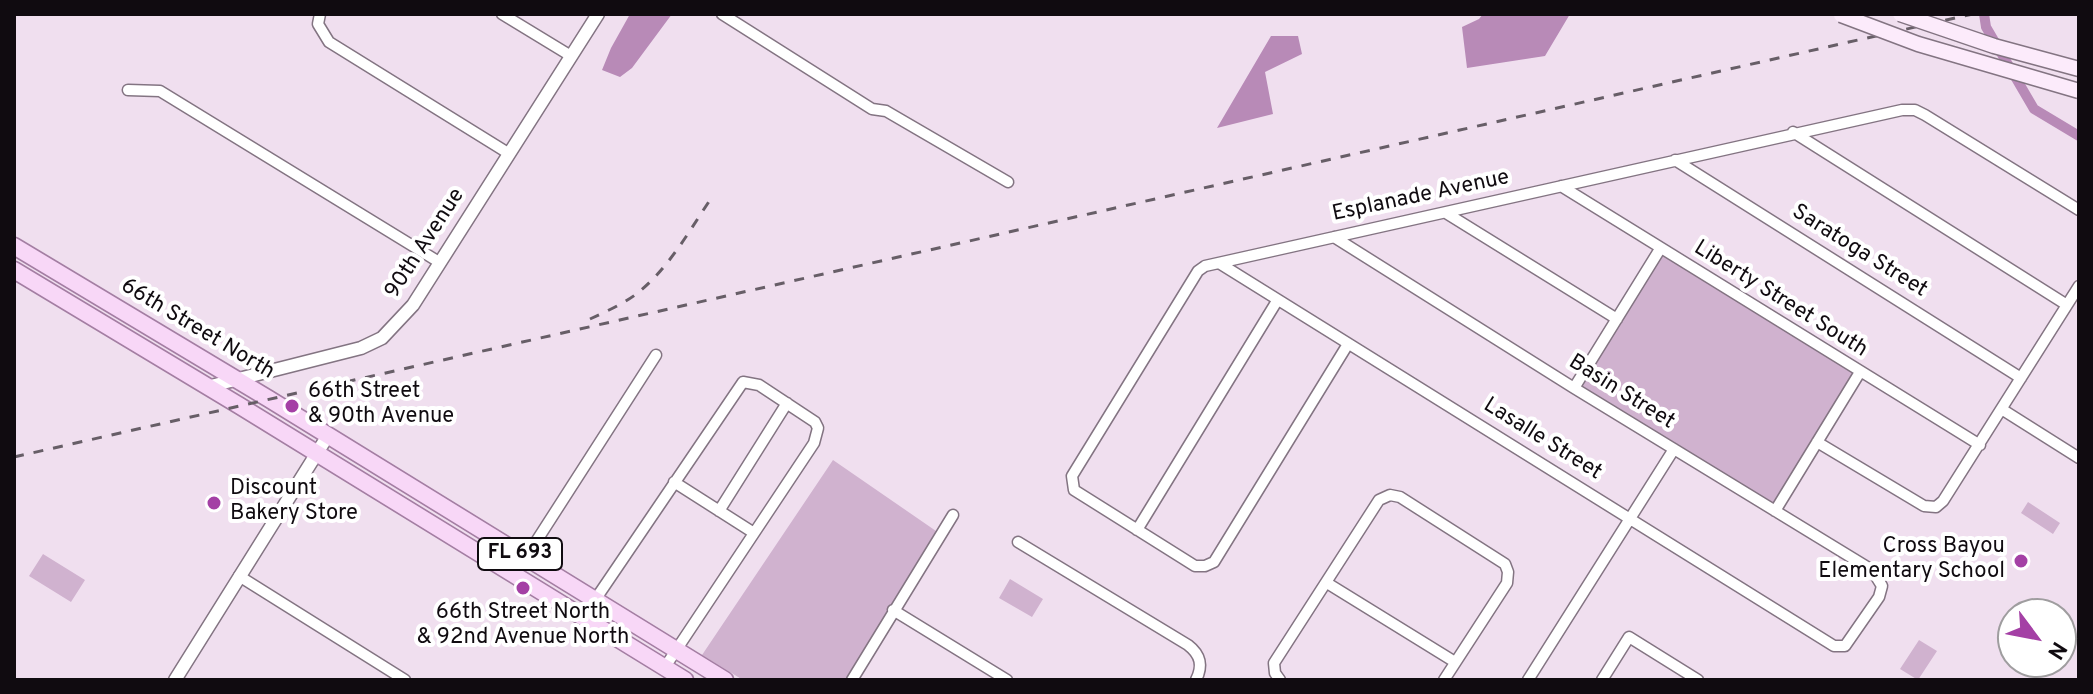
<!DOCTYPE html>
<html>
<head>
<meta charset="utf-8">
<style>
	body { margin:0 }
	#map { position:relative; width:2093px; height:694px; overflow:hidden; background:#f0dfef; font-family:Overpass,sans-serif }
	canvas { display:block }
	.frame { position:absolute; inset:0; border:16px solid #100b10; pointer-events:none }
	.north { position:absolute; left:1997px; top:598px; width:80px; height:80px; box-sizing:border-box; background:#fff; border:2px solid #9f9d9f; border-radius:50%; rotate:122deg; font-size:22px; font-weight:700; line-height:32px; text-align:center; color:#100b10 }
	.north::after { content:''; display:block; margin:auto; width:28px; height:36px; background:#a440a5; clip-path:polygon(50% 0,100% 100%,50% 72%,0 100%) }
</style>
</head>
<body>
<div id="map">
<canvas width="2093" height="694"></canvas>
<div class="frame"></div>
<div class="north">N</div>
</div>
<script>
const g = document.querySelector('canvas').getContext('2d');
g.lineJoin = 'round';
function fill(path, color) { g.fillStyle = color; g.fill(path, 'evenodd'); }
function trace(path, color, width, dash) { g.strokeStyle = color; g.lineWidth = width; g.lineCap = dash ? 'butt' : 'round'; g.setLineDash(dash || []); g.stroke(path); }
function drawText(font, color, halo, rows, align = 'center') {
  g.font = font + ' Overpass,sans-serif'; g.lineWidth = 8; g.setLineDash([]); g.textBaseline = 'middle'; g.strokeStyle = halo; g.fillStyle = color; for (const [text, x, y, turn = 0] of rows) {
    g.save(); g.translate(x, y); g.rotate((+turn || 0) * Math.PI / 180); g.textAlign = isNaN(turn) ? turn : align; if (halo) g.strokeText(text, 0, 0); g.fillText(text, 0, 0); g.restore();
  }
}
fill(new Path2D(`
	M1656 250 1865 372 1776 513 1569 387Z
	M833 460 936 531 846 680H743L702 655Z
	M2028 502 2060 523 2053 534 2021 513Z
	M43 554 85 580 71 602 29 576Z
	M1010 579 1043 599 1032 617 999 598Z
	M1919 640 1937 651 1918 680 1900 669Z`), '#d0b2cf');
fill(new Path2D(`
	M630 14H672L632 68 620 77 602 70 611 48Z
	M1483 14H1570L1545 56 1467 68 1462 27 1479 19Z
	M1271 36H1298L1302 54 1265 72 1273 114 1217 128Z`), '#b88ab7');
trace(new Path2D(`
	M1984 14 1986 27 2034 109 2079 136`), '#b88ab7', 10);
const minor = new Path2D(`
	M320 14 318 24 329 42 508 153
	M502 14 571 56
	M722 14 872 109 886 111 1008 182
	M128 90 160 91 439 262
	M1793 132 2067 305
	M1675 160 2021 378
	M1561 186 1980 445
	M1446 213 1617 319
	M1219 263 1834 646H1845L1879 597 1882 586 1872 570 1574 388 1334 237
	M1348 344 1214 562 1205 566H1195L1074 490 1072 476 1198 271 1205 266 1902 110H1915L1925 115 2079 210
	M1574 388 1660 249
	M2003 410 2079 458
	M1817 442 1924 506 1936 507 1943 501 2079 286
	M674 482 754 533
	M719 511 787 403
	M1775 511 1860 372
	M1137 530 1277 301
	M1018 542 1188 645C1201 655 1203 666 1196 680
	M239 576 405 680
	M514 576 656 355
	M1327 583 1455 662
	M595 600 743 382 759 385 815 422 818 428 814 443 665 667
	M893 610 1007 680
	M852 680 953 515
	M1280 680 1275 673 1274 663 1379 500 1390 495 1400 497 1505 564 1508 572 1507 583 1444 680
	M1528 680 1674 449
	M1602 680 1629 637 1698 680`);
const tertiary = new Path2D(`
	M207 387 361 348 382 338 413 305 598 14
	M175 680 327 437`);
const primary = new Path2D(`
	M14 246 269 399 725 680
	M14 270 240 406 685 680`);
trace(minor, '#837482', 13);
trace(tertiary, '#837482', 15);
trace(primary, '#a47ea3', 19);
trace(minor, '#fff', 10);
trace(tertiary, '#fff', 12);
trace(primary, '#f8d7f7', 16);
trace(new Path2D(`
	M590 319C605 312 621 305 635 295 668 270 689 231 712 197
	M14 457 1973 14`), '#675e67', 3, [10, 10]);
const secondaryBridge = new Path2D(`
	M1900 14 1994 46 2079 69
	M1841 15 1918 44 2079 91`);
trace(secondaryBridge, '#837482', 17, []);
trace(secondaryBridge, '#fcebfb', 14);
for (const [x, y, r, color] of [
	[292,406,8,"#a440a5"],
	[214,503,8,"#a440a5"],
	[2021,561,8,"#a440a5"],
	[523,588,8,"#a440a5"]
]) { const dot = new Path2D(); dot.arc(x, y, r, 0, 2 * Math.PI); g.fillStyle = color; g.fill(dot); trace(dot, '#fff', 3); }
for (const [x, y, w] of [
	[520,554,84]
]) { const box = new Path2D(); box.roundRect(x - w / 2, y - 16, w, 32, 6); g.fillStyle = '#fff'; g.fill(box); trace(box, '#100b10', 2); }
drawText('bold 20px', '#100b10', null, [
	["FL 693",520,554]
]);
drawText('22px', '#100b10', '#fff', [
	["Esplanade Avenue",1421,197,-12],
	["90th Avenue",426,244,-57],
	["Saratoga Street",1859,252,32],
	["Liberty Street South",1780,300,32],
	["66th Street North",197,330,31],
	["Basin Street",1621,393,32],
	["Lasalle Street",1542,440,32]
]);
drawText('22px', '#100b10', '#fff', [
	["66th Street",308,393],
	["& 90th Avenue",308,418],
	["Discount",230,490],
	["Bakery Store",230,515],
	["Cross Bayou",2005,548,"right"],
	["Elementary School",2005,573,"right"],
	["66th Street North",523,614,"center"],
	["& 92nd Avenue North",523,639,"center"]
], 'left');
</script>
</body>
</html>
